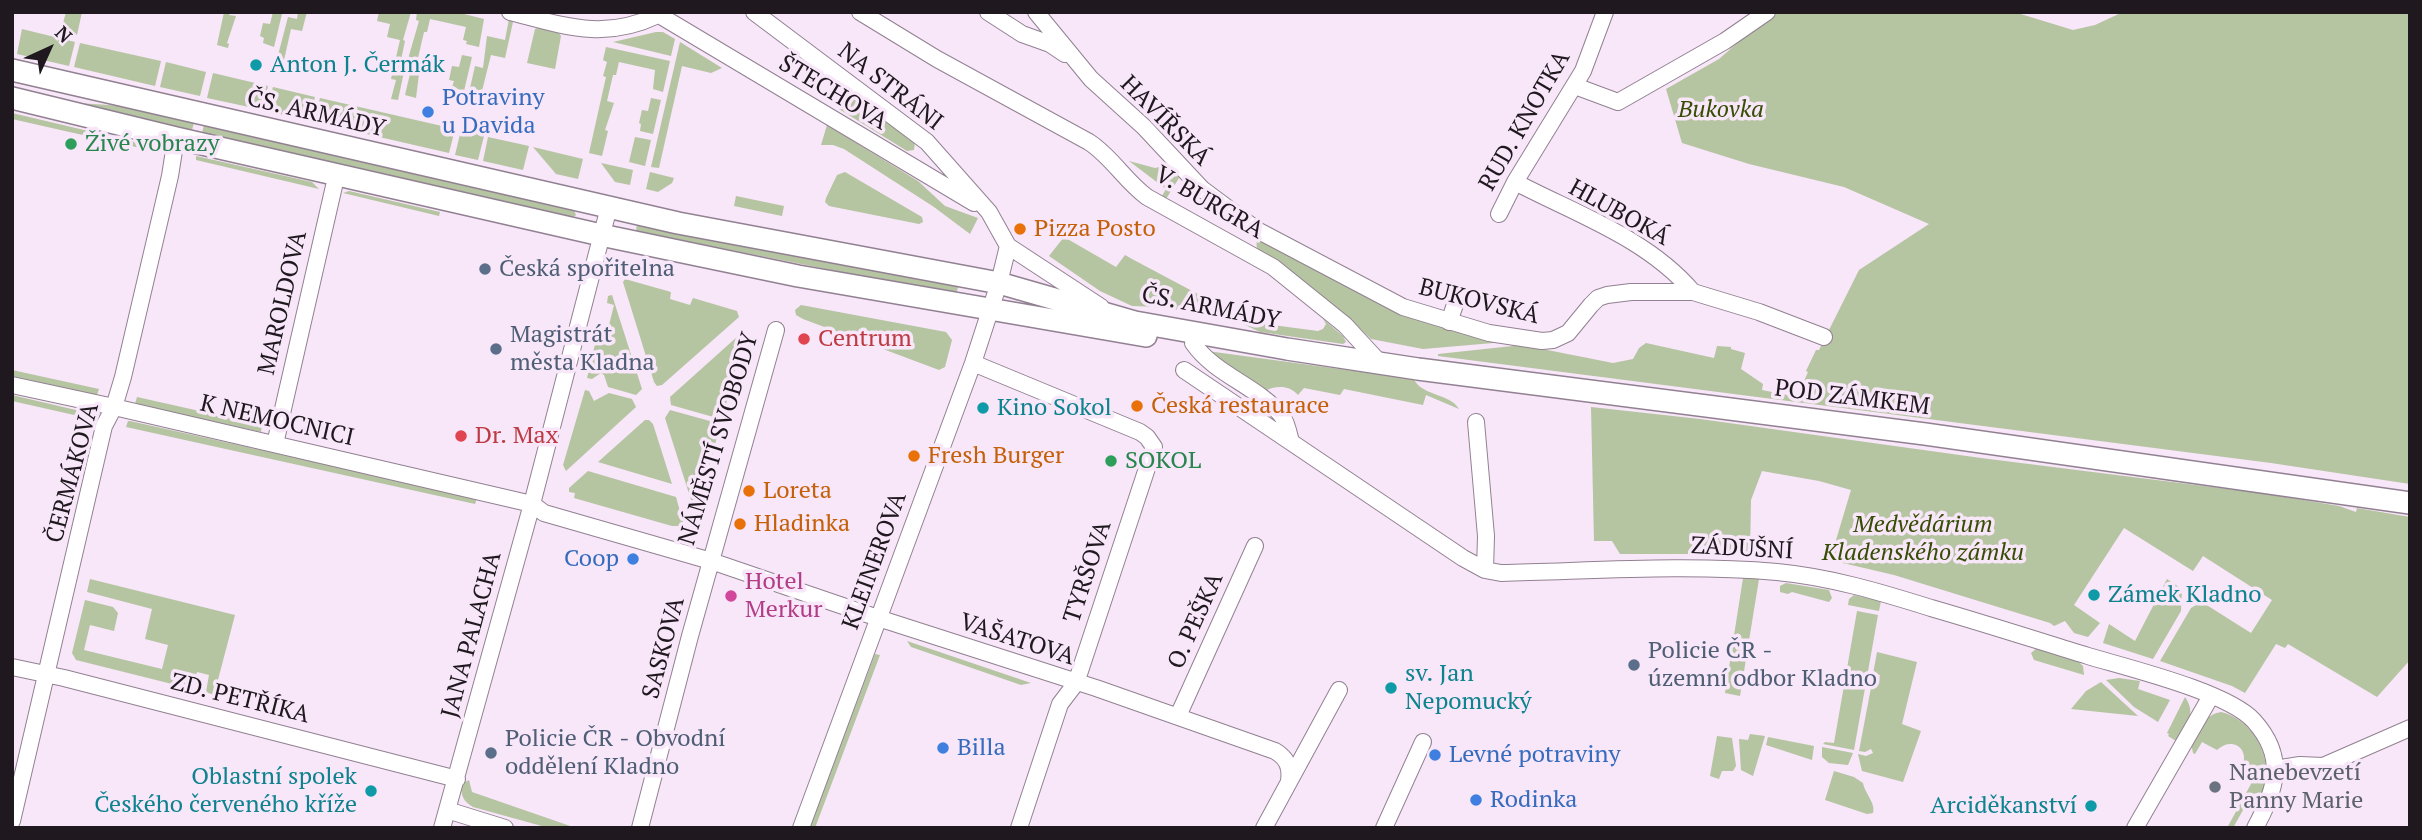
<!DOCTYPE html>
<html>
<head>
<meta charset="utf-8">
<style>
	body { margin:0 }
	#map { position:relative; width:2422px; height:840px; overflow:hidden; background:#f8e6f9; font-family:"PT Serif",serif }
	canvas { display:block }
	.frame { position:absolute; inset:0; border:14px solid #1f191f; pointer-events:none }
	.north { position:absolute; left:14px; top:14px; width:70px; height:70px; -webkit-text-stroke:5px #f8e6f9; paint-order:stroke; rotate:45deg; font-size:19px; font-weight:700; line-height:28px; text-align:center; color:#1f191f }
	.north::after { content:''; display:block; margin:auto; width:24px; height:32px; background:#1f191f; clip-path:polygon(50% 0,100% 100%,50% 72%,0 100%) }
</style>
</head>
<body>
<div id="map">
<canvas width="2422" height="840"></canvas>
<div class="frame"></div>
<div class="north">N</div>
</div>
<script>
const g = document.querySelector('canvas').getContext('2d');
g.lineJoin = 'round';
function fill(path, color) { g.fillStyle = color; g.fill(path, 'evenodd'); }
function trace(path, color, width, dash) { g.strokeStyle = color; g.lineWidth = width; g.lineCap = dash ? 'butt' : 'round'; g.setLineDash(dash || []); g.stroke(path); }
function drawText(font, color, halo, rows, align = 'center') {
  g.font = font + ' "PT Serif",serif'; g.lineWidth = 7; g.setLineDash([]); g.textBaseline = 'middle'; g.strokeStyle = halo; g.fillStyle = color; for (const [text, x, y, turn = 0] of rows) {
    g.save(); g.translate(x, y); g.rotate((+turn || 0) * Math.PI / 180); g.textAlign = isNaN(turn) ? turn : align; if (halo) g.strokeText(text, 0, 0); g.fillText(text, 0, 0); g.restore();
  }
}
fill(new Path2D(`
	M66 12H82L77 35 61 31Z
	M224 12H230L229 15 236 16 227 43 229 44 228 48 217 45Z
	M273 12 282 14 274 47 263 43 264 38 260 36 263 23 270 24Z
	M298 12H307L302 31 291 29 284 60 290 61 283 64 277 59 288 17 297 19Z
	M379 12H411L403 40 405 41 400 65 405 67 398 100 391 99 396 80 391 79 400 40 387 37 390 24 377 21Z
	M417 12H456L484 19 479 47 466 44 467 41 463 40 466 27 430 19 427 32H424L418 58 425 60 422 74H419L416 98 405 95 413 61 408 59 419 21 416 20Z
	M1773 12H2014L2073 30 2095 25 2123 12H2410V484L2271 463 1438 356V354L1522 345 1613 363 1633 359 1639 348 1646 343 1714 358 1717 346 1731 347V349L1745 353 1741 369 1763 384 1762 390 1797 397 1808 372 1806 371 1816 350H1819L1859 270 1929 224 1844 187 1749 164 1682 143 1666 89 1719 59Z
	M509 19 513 22 505 58 491 55 482 91 470 88 475 66 483 68 487 36 505 40Z
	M540 27 557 30 561 36 555 69 527 63 535 29Z
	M22 29 75 42 69 66 17 54Z
	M656 32H663L675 39 671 56 613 42Z
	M680 42 722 68 711 73 682 66 659 168 651 167Z
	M80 43 161 61 155 86 74 67Z
	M606 47 670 61 663 92 653 89 655 70 619 62 616 75H613L607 101 614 103 605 130 608 131 602 156 589 153 606 77 603 76 607 62 603 60Z
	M462 55 472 57 464 91 452 87 454 81 449 80 452 66 459 67Z
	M166 62 206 72 200 96 160 87Z
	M213 73 268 86 263 110 207 98Z
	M273 87 315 97 309 121 267 111Z
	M26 91 78 103 123 106 194 123 192 130Z
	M850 92 915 142 914 150 907 151 839 109Z
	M320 98 455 129 449 153 314 122Z
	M651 98 661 100 653 134 640 131 641 124 639 123 642 110 648 111Z
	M12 113 152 146 158 152 12 119Z
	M204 125 574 210 576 215 572 218 202 133Z
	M827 125 918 181 945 206 978 218 970 234 934 207 844 149 833 145H821Z
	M461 130 484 136 478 160 455 155Z
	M488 137 529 146 523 170 483 161Z
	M635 137 651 140 645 166 629 162Z
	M533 147 583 159 578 179 556 174Z
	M196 156 312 182 319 189 196 160Z
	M1129 161 1155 168 1168 165 1179 178 1166 199 1162 196 1166 189Z
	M601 163 633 170 630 185 615 182Z
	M650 172 674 178 672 183 658 192 646 189Z
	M845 172 922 217 923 222 919 224 829 206 825 202 826 198 837 175Z
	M349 191 440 212 439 216 343 193Z
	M736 196 784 206 782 216 734 206Z
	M637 224 958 287 956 295 636 231Z
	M1256 234 1356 288 1505 342 1423 349 1371 339 1353 322 1257 251Z
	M1064 237 1116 267 1125 255 1132 259 1211 301 1242 321 1318 331 1323 329 1326 324 1323 319 1343 336 1346 342 1343 344 1260 332 1230 318 1161 307 1132 306 1100 291 1049 256Z
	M625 279 671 292 670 299 690 305 693 298 737 311 739 317 662 385 657 386 654 382 623 282Z
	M612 295 642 389 636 395 608 387 604 375 601 373 592 379 587 378 599 327 608 329 614 305 607 303 608 296Z
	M801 305 946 332 952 340 945 367 939 370 803 319 796 315 795 310Z
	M738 336H742L743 340 723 416 717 418 671 405 670 397Z
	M1207 351 1414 379C1421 396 1450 393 1459 409L1426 395 1423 405 1344 389 1340 395 1304 388 1298 395C1288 384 1275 386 1262 392Z
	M12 370 99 389 97 395 12 376Z
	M585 390 589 391 594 401 609 393 632 399 636 407 566 471 563 465Z
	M12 395 93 414 92 419 12 401Z
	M137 397 262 425 261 432 135 404Z
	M1591 407 1700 419 1981 458 2268 494 2339 506 2356 512 2357 508 2410 517V660L2377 697 2288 644 2285 648 2276 644 2245 693 2232 686 2160 661 2191 608 2198 604H2205L2251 633 2272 600 2203 556 2193 571 2124 528 2074 605 2100 623 2088 637 2074 633 2065 621 2054 626 2050 623 1894 575 1830 560 1851 490 1819 481 1762 471 1751 500 1750 554H1620L1612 541H1594Z
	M670 410 717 423 720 426 700 500 696 504 692 503 665 418Z
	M645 420H649L653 424 672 484 598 462Z
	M128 421H130L477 498 475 504 126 427Z
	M588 471 676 497 683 522 679 526H672L574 498 575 493 569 492V488Z
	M1743 578 1759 579 1740 696 1725 693Z
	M90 579 235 615 214 695 206 692 209 675 197 672 192 689 76 660 72 653 85 600 113 607 118 613 114 631 90 625 84 650 162 669 168 645 145 639 152 609 87 592Z
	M2167 579 2182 589 2181 611 2153 659 2103 643 2109 624 2135 641Z
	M1786 583 1829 590 1832 598 1829 602 1792 592 1788 594 1780 592V586Z
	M1854 595 1881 601 1879 611 1848 605 1849 599Z
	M1857 611 1878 615 1854 750 1823 744 1825 742 1834 743Z
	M907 641 1031 683 1021 685 911 647Z
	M2037 648 2078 661 2083 666 2084 675 2034 660 2031 653Z
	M1877 652 1917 662 1902 724 1921 731 1903 782 1862 771 1858 754 1866 756 1873 753 1871 749 1865 752 1859 751 1873 677 1879 678 1880 675 1873 674Z
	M875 654 880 655 815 828H809Z
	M2119 678 2140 681 2138 689 2170 700 2158 722 2134 707 2106 680Z
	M2101 682 2138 716 2071 709 2086 691Z
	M2185 697C2196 713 2188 725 2180 740L2176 741 2168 736 2169 734 2167 733Z
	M2221 712C2251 719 2271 753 2266 783 2265 790 2262 798 2259 805L2248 801 2233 828H2227L2257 773 2243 765C2249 746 2230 737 2217 750L2202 742 2195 754 2193 753 2191 743C2199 729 2204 715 2221 712Z
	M1750 734 1765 736 1753 776 1741 770 1739 739 1748 740Z
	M1717 736 1732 738 1736 766 1733 771H1722L1719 779 1710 776Z
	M1768 737 1814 746 1812 760 1766 745Z
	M1822 747 1853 753 1848 765 1829 763 1822 757Z
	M1834 771 1854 777 1863 783C1865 794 1876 803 1873 813L1867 814 1825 800Z
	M469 780 472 792 576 828H549L473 807C463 801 461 796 461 784Z`), '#b5c4a1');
const street = new Path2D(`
	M510 12C565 26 604 41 658 15
	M654 12 974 203
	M754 12 927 142 989 212 1008 246 999 283 973 363 801 828
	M860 12 937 59 1089 142C1112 157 1125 181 1147 197L1273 267 1345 325 1380 363
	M988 12 1022 34 1050 44 1065 54
	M1036 12 1091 79 1144 127 1202 189 1257 230 1403 307 1489 333 1542 341 1553 340 1568 333 1591 305 1598 298 1607 295 1631 292H1693L1759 312 1824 337
	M1575 86 1618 102 1725 41 1767 12
	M1515 182C1576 214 1647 238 1693 292
	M1499 214 1515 182 1583 71 1605 12
	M1008 246 1101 307
	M1449 322 1459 293
	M1193 343C1215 375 1258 386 1282 416 1287 423 1289 434 1291 442
	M973 363 1140 432 1147 437 1154 447 1076 683 1060 704 1019 828
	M1184 370 1463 558 1485 570 1501 573C1593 571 1686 564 1777 572 1830 577 1880 592 1931 608 1983 623 2036 640 2088 656 2128 668 2228 692 2254 721 2287 758 2276 789 2255 828
	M12 385 114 407 532 504 544 513 711 561 878 618 1096 688 1275 751C1287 758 1291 767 1289 781
	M1476 422 1486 536 1485 570
	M275 444 337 173
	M12 667 64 678 457 779
	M1178 716 1255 546
	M2275 769 2300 765 2323 766 2410 728
	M447 810 505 828
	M12 821 104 426 114 407 123 377 170 176 176 138
	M442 828 532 504 609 207
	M640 828 690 636 776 330
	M1264 828 1339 690
	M1384 828 1423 742
	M2135 828 2211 696`);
const secondary = new Path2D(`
	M12 70 678 223 999 283 1135 322 1287 349 1418 369 1925 434 2410 503
	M12 98 176 138 601 235 798 276 1146 336`);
trace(street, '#928192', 18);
trace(secondary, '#928192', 24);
trace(street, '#fff', 16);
trace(secondary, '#fff', 21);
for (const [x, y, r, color] of [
	[256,65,7,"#0f9aa8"],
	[428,112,7,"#3f7fe0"],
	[71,144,7,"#2e9e5b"],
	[1020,229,7,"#e8710a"],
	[485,269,7,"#5c6f8a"],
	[804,339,7,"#e0444e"],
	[496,349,7,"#5c6f8a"],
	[1137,406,7,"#e8710a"],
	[983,408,7,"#0f9aa8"],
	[461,436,7,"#e0444e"],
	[914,456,7,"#e8710a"],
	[1111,461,7,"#2e9e5b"],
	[749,491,7,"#e8710a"],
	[740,524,7,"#e8710a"],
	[633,559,7,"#3f7fe0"],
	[2094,595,7,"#0f9aa8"],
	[731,596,7,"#d1479c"],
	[1634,665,7,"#5c6f8a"],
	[1391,688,7,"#0f9aa8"],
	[943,748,7,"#3f7fe0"],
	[491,753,7,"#5c6f8a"],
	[1435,755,7,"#3f7fe0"],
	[2215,787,7,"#6b7280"],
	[371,791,7,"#0f9aa8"],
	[1476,800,7,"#3f7fe0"],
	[2091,806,7,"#0f9aa8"]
]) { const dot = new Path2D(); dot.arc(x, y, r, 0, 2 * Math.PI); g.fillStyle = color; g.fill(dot); trace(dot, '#f8e6f9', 2.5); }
drawText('24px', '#0d838f', '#f8e6f9', [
	["Anton J. Čermák",270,65],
	["Kino Sokol",997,408],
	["Zámek Kladno",2108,595],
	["sv. Jan",1405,674],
	["Nepomucký",1405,702],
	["Oblastní spolek",357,777,"right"],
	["Českého červeného kříže",357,805,"right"],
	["Arciděkanství",2077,806,"right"]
], 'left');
drawText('24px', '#1f191f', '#f8e6f9', [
	["NA STRÁNI",890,87,38],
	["ŠTECHOVA",833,93,31],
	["ČS. ARMÁDY",316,114,13],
	["HAVÍŘSKÁ",1165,121,45],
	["RUD. KNOTKA",1525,121,-60],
	["V. BURGRA",1209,203,30],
	["HLUBOKÁ",1619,213,29],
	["BUKOVSKÁ",1479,302,14],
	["MAROLDOVA",283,303,-77],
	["ČS. ARMÁDY",1211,308,11],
	["POD ZÁMKEM",1852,398,7],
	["K NEMOCNICI",277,421,13],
	["NÁMĚSTÍ SVOBODY",719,439,-73],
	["ČERMÁKOVA",73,473,-75],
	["ZÁDUŠNÍ",1742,549,3],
	["KLEINEROVA",875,561,-70],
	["TYRŠOVA",1088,572,-72],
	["O. PEŠKA",1196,621,-66],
	["JANA PALACHA",472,635,-75],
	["VAŠATOVA",1017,640,18],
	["SASKOVA",664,648,-75],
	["ZD. PETŘÍKA",240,699,14]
]);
drawText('24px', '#366cbe', '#f8e6f9', [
	["Potraviny",442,98],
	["u Davida",442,126],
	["Coop",619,559,"right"],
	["Billa",957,748],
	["Levné potraviny",1449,755],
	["Rodinka",1490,800]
], 'left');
drawText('italic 24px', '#364d04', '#f8e6f9', [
	["Bukovka",1721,110],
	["Medvědárium",1923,525],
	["Kladenského zámku",1923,553]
]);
drawText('24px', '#27864d', '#f8e6f9', [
	["Živé vobrazy",85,144],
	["SOKOL",1125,461]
], 'left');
drawText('24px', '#c56008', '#f8e6f9', [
	["Pizza Posto",1034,229],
	["Česká restaurace",1151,406],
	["Fresh Burger",928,456],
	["Loreta",763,491],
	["Hladinka",754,524]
], 'left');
drawText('24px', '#4e5e75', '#f8e6f9', [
	["Česká spořitelna",499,269],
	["Magistrát",510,335],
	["města Kladna",510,363],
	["Policie ČR -",1648,651],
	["územní odbor Kladno",1648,679],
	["Policie ČR - Obvodní",505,739],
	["oddělení Kladno",505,767]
], 'left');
drawText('24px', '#be3a42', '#f8e6f9', [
	["Centrum",818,339],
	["Dr. Max",475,436]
], 'left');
drawText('24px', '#b23c85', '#f8e6f9', [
	["Hotel",745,582],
	["Merkur",745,610]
], 'left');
drawText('24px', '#5b616d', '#f8e6f9', [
	["Nanebevzetí",2229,773],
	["Panny Marie",2229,801]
], 'left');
</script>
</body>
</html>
